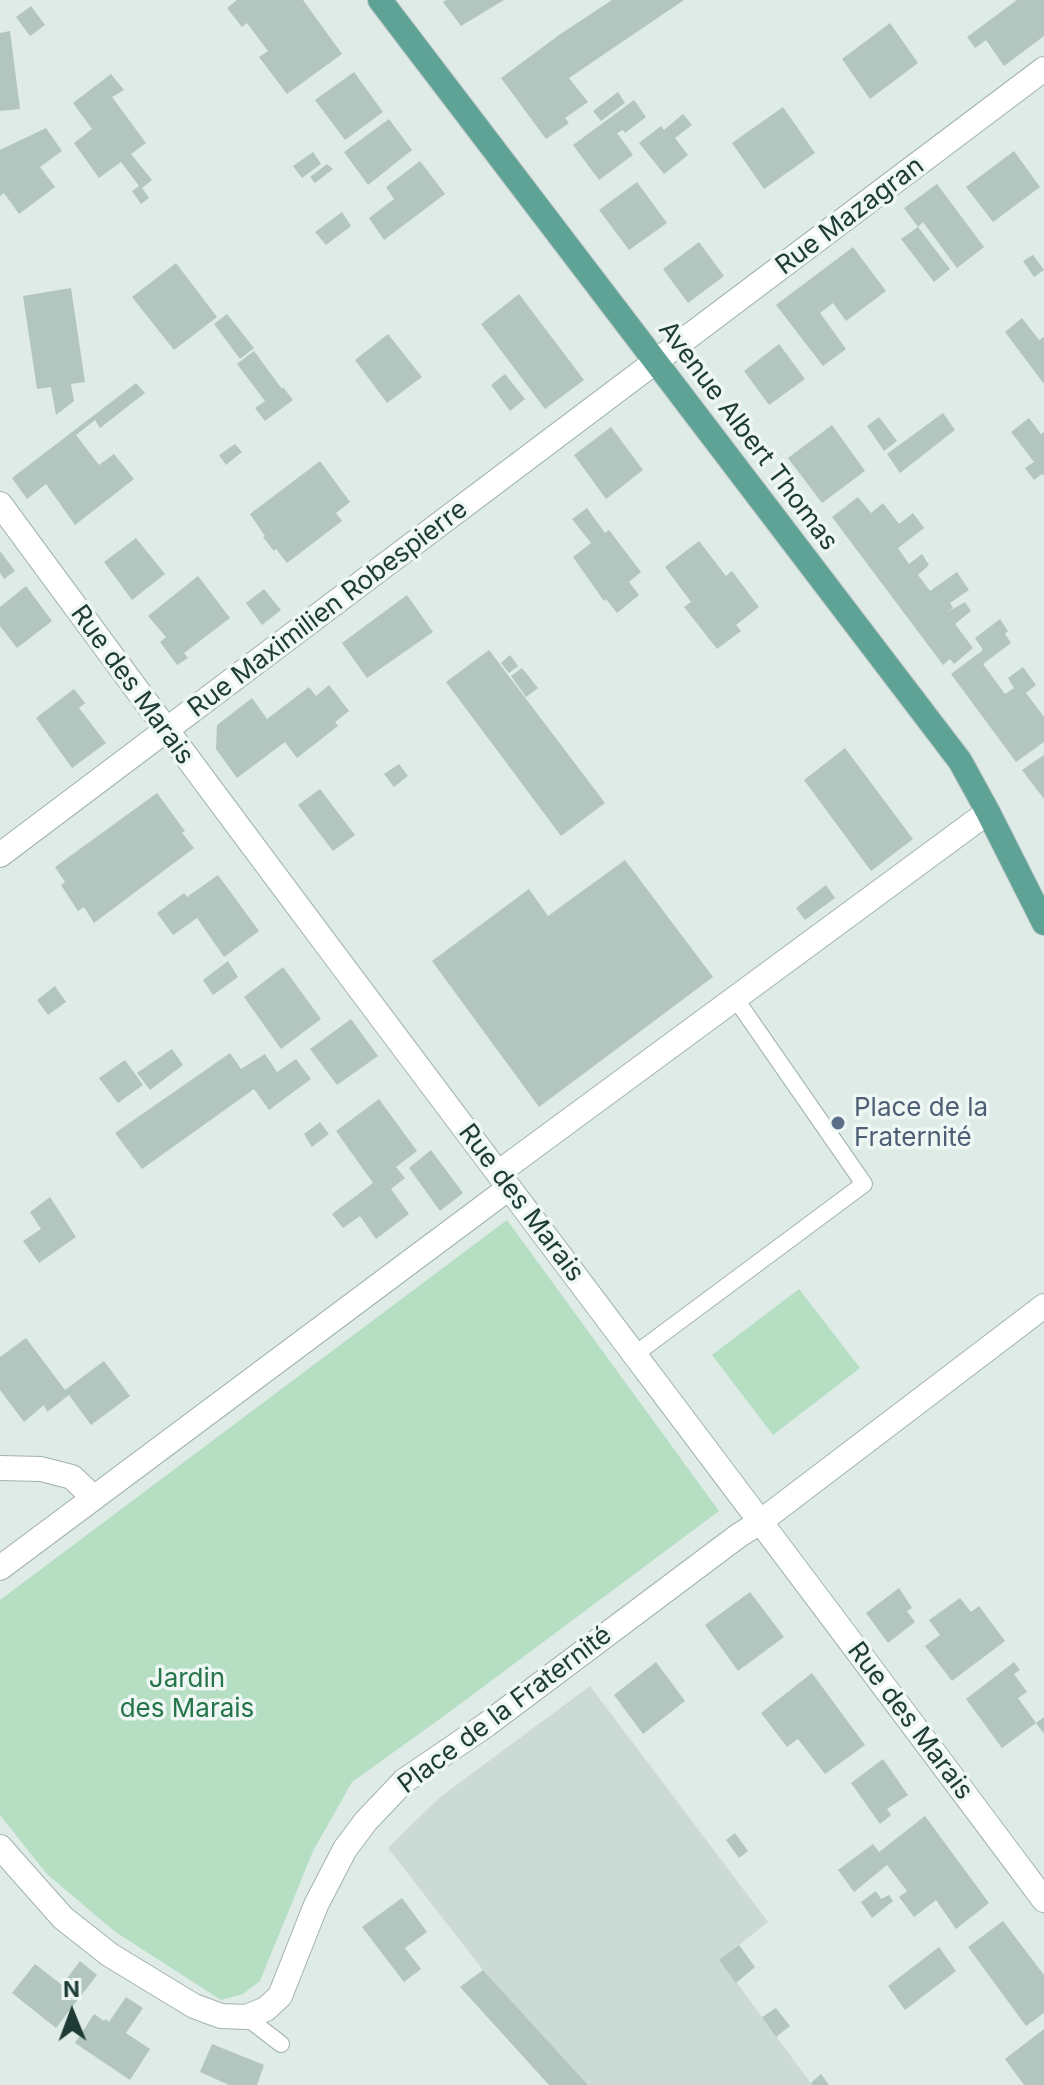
<!DOCTYPE html>
<html>
<head>
<meta charset="utf-8">
<style>
	body { margin:0 }
	#map { position:relative; width:1044px; height:2085px; overflow:hidden; background:#deebe6; font-family:Inter,sans-serif }
	canvas { display:block }
	.north { position:absolute; left:32px; top:1973px; width:80px; height:80px; -webkit-text-stroke:6px #eef7f3; paint-order:stroke; rotate:359deg; font-size:22px; font-weight:700; line-height:32px; text-align:center; color:#1e3b36 }
	.north::after { content:''; display:block; margin:auto; width:28px; height:36px; background:#1e3b36; clip-path:polygon(50% 0,100% 100%,50% 72%,0 100%) }
</style>
</head>
<body>
<div id="map">
<canvas width="1044" height="2085"></canvas>
<div class="north">N</div>
</div>
<script>
const g = document.querySelector('canvas').getContext('2d');
g.lineJoin = 'round';
function fill(path, color) { g.fillStyle = color; g.fill(path, 'evenodd'); }
function trace(path, color, width, dash) { g.strokeStyle = color; g.lineWidth = width; g.lineCap = dash ? 'butt' : 'round'; g.setLineDash(dash || []); g.stroke(path); }
function drawText(font, color, halo, rows, align = 'center') {
  g.font = font + ' Inter,sans-serif'; g.lineWidth = 7; g.setLineDash([]); g.textBaseline = 'middle'; g.strokeStyle = halo; g.fillStyle = color; for (const [text, x, y, turn = 0] of rows) {
    g.save(); g.translate(x, y); g.rotate((+turn || 0) * Math.PI / 180); g.textAlign = isNaN(turn) ? turn : align; if (halo) g.strokeText(text, 0, 0); g.fillText(text, 0, 0); g.restore();
  }
}
fill(new Path2D(`
	M590 1686 768 1922 720 1960 812 2085H588L483 1970 388 1848 439 1798Z`), '#ccdad5');
fill(new Path2D(`
	M507 1220 719 1511 444 1716 352 1782 313 1851 260 1981 243 1994 221 2000 114 1931 46 1873 0 1815V1600Z
	M799 1289 860 1368 773 1435 712 1355Z`), '#b5dec3');
fill(new Path2D(`
	M237 0H303L342 54 287 94 259 57 268 51 247 23 242 27 227 8Z
	M446 0H504L461 26 443 2Z
	M612 0H684L569 78 588 102 565 118 569 123 546 139 501 78 559 35Z
	M1017 0H1044V36L1004 66 986 40 975 48 967 37Z
	M31 6 45 25 30 36 16 17Z
	M890 23 918 63 870 99 842 59Z
	M10 31 20 109 0 111V33Z
	M354 72 383 112 345 140 315 100Z
	M111 74 124 90 112 97 146 143 131 154 152 180 142 188 149 198 141 204 132 191 139 186 121 162 99 178 74 143 92 129 73 103Z
	M618 92 625 103 601 121 593 111Z
	M634 100 646 117 625 133 623 130 617 133 633 155 599 180 573 145Z
	M783 107 815 153 764 189 732 143Z
	M683 114 692 125 675 138 688 155 664 174 639 143 661 126 664 130Z
	M389 119 412 150 368 185 344 152Z
	M46 128 62 151 40 167 55 187 19 214 4 193 0 196V150Z
	M1014 151 1040 187 993 222 966 187Z
	M313 152 321 164 302 178 293 166Z
	M420 161 445 194 384 240 369 218 394 199 386 187Z
	M327 164 333 169 315 183 310 177Z
	M637 182 667 223 629 250 599 210Z
	M937 184 984 247 957 268 923 222 918 227 950 269 934 282 901 239 918 227 904 208Z
	M342 212 351 226 326 245 315 232Z
	M699 242 724 276 688 303 663 269Z
	M853 247 886 291 846 321 833 303 820 313 846 349 823 366 776 305Z
	M1033 255 1044 270 1034 277 1023 261Z
	M176 263 217 317 174 350 132 297Z
	M71 288 85 382 71 384 74 401 56 415 51 387 37 389 23 296Z
	M519 294 584 380 545 409 481 324Z
	M227 314 254 348 240 359 214 324Z
	M1022 318 1039 340 1044 337V384L1005 332Z
	M388 334 422 377 387 403 355 360Z
	M779 344 805 379 769 405 744 371Z
	M254 351 282 389 283 387 293 400 265 421 255 408 265 401 237 364Z
	M505 374 525 399 510 411 491 385Z
	M136 383 145 393 100 428 95 420 76 435 99 465 114 454 134 479 75 525 46 484 27 499 12 478Z
	M943 413 955 430 900 473 887 454Z
	M879 417 897 441 884 451 867 426Z
	M1029 418 1041 434 1044 432V476L1042 474 1034 480 1025 468 1034 462 1011 432Z
	M832 425 865 471 822 503 788 458Z
	M611 427 643 470 606 499 574 455Z
	M235 444 242 452 226 465 219 455Z
	M320 461 350 502 336 513 342 521 287 563 276 549 274 551 263 537 265 536 250 514Z
	M858 497 871 513 883 503 899 524 913 513 924 528 898 548 909 564 922 554 929 565 918 575 930 591 957 572 969 590 950 603 953 608 946 613 965 602 971 611 955 624 973 648 954 664 950 659 943 665 832 517Z
	M587 508 605 533 609 530 641 572 629 582 639 595 617 613 606 599 604 601 573 557 591 543 572 519Z
	M136 538 165 574 132 600 104 562Z
	M699 541 726 576 732 571 759 607 736 625 741 631 717 649 684 607 691 602 665 567Z
	M0 551 15 571 4 579 0 573Z
	M198 576 230 618 184 653 188 658 177 665 160 642 166 637 148 616Z
	M26 586 52 621 17 648 0 626V607Z
	M264 589 281 610 262 625 246 603Z
	M407 595 433 632 367 678 342 643Z
	M1000 619 1008 631 1005 634 1011 643 983 664 1005 694 1014 688 1008 678 1023 667 1036 685 1026 693 1044 717V742L1016 762 951 674 983 650 975 638Z
	M489 650 605 803 561 836 446 682Z
	M510 655 518 666 509 673 501 663Z
	M522 668 538 688 526 697 511 676Z
	M329 685 349 711 335 722 338 726 297 758 285 742 237 778 216 749 217 725 252 698 267 719 309 687 316 696Z
	M74 689 85 703 79 708 106 743 72 768 36 718Z
	M845 748 913 839 871 871 804 780Z
	M1044 755V799L1022 770Z
	M399 764 408 776 394 787 384 774Z
	M320 789 355 835 333 851 298 805Z
	M157 793 185 831 182 833 194 848 94 923 84 907 78 911 61 885 65 882 55 867Z
	M625 860 713 977 539 1107 432 961 529 889 548 916Z
	M218 875 259 931 224 957 197 918 173 935 157 913 184 893 187 897Z
	M826 885 835 898 805 920 796 908Z
	M228 961 238 977 213 995 203 980Z
	M283 967 321 1019 281 1049 244 997Z
	M55 986 66 1002 48 1015 37 1000Z
	M351 1019 378 1056 337 1085 310 1049Z
	M172 1049 183 1065 150 1090 137 1073Z
	M230 1053 241 1069 265 1054 277 1072 296 1059 311 1079 269 1110 254 1089 142 1169 115 1133Z
	M125 1060 143 1085 118 1103 99 1078Z
	M379 1099 417 1151 396 1167 405 1178 391 1189 409 1214 376 1239 360 1216 343 1228 332 1214 373 1183 336 1131Z
	M320 1122 329 1134 312 1147 304 1134Z
	M431 1150 463 1193 440 1211 409 1168Z
	M50 1197 76 1237 39 1263 23 1241 41 1229 30 1212Z
	M26 1338 65 1390 104 1361 130 1396 91 1425 69 1395 47 1412 44 1405 24 1422 0 1390V1357Z
	M899 1588 912 1608 907 1611 915 1622 888 1643 866 1613Z
	M750 1592 784 1637 738 1671 705 1625Z
	M960 1598 971 1612 979 1606 1005 1641 952 1681 925 1646 940 1635 929 1620Z
	M656 1662 685 1701 643 1734 614 1695Z
	M1014 1662 1020 1670 1014 1674 1027 1692 1018 1698 1036 1723 1044 1717V1734L1036 1723 1002 1748 966 1699Z
	M812 1673 865 1745 825 1774 798 1739 787 1747 761 1713Z
	M883 1759 908 1795 887 1809 891 1815 880 1824 851 1783Z
	M925 1816 989 1903 956 1929 936 1900 914 1917 899 1897 907 1891 887 1865 854 1892 838 1870 873 1844 879 1852Z
	M735 1833 748 1851 739 1858 726 1840Z
	M876 1891 881 1899 889 1895 893 1901 872 1918 861 1902Z
	M402 1898 427 1932 405 1948 421 1969 404 1982 362 1927Z
	M1003 1921 1044 1975V2013L1026 2026 968 1947Z
	M739 1945 755 1967 736 1983 719 1960Z
	M939 1947 956 1971 905 2010 888 1986Z
	M80 1961 97 1975 56 2028 12 1993 35 1964 62 1985Z
	M483 1970 588 2085H549L460 1987Z
	M126 1997 143 2008 126 2033 150 2049 130 2080 75 2043 94 2014 104 2021 106 2019 109 2022Z
	M776 2008 790 2026 776 2037 762 2017Z
	M1044 2029V2085H1024L1005 2059Z
	M212 2044 264 2065 257 2085H229L200 2072Z
	M821 2074 829 2085H812L811 2083Z`), '#b3c5bf');
const service = new Path2D(`
	M634 1355 864 1184 735 998
	M246 2017 281 2044`);
const minor = new Path2D(`
	M0 504C344 973 697 1435 1044 1900
	M0 855 1044 69
	M498 1173 988 812
	M0 1468 41 1469 72 1477 94 1498
	M0 1568 509 1188
	M0 1847 63 1918 110 1955 194 2006 221 2016 246 2017 266 2009 280 1996 316 1905 345 1849 366 1821 404 1781 486 1725 738 1536 760 1522 1044 1306`);
const primary = new Path2D(`
	M380 0 960 761 988 812 1044 923`);
trace(service, '#a1b3ae', 18);
trace(minor, '#a1b3ae', 26);
trace(primary, '#c0c8c7', 26);
trace(service, '#fff', 16);
trace(minor, '#fff', 24);
trace(primary, '#5fa397', 24);
for (const [x, y, r, color] of [
	[838,1123,8,"#5c6f8a"]
]) { const dot = new Path2D(); dot.arc(x, y, r, 0, 2 * Math.PI); g.fillStyle = color; g.fill(dot); trace(dot, '#eef7f3', 3); }
drawText('26px', '#1e3b36', '#eef7f3', [
	["Rue Mazagran",850,216,-37],
	["Avenue Albert Thomas",748,436,53],
	["Rue Maximilien Robespierre",328,609,-37],
	["Rue des Marais",132,685,54],
	["Rue des Marais",521,1203,53],
	["Place de la Fraternité",505,1710,-37],
	["Rue des Marais",910,1721,53]
]);
drawText('26px', '#4e5e75', '#eef7f3', [
	["Place de la",854,1108],
	["Fraternité",854,1138]
], 'left');
drawText('26px', '#26744a', '#eef7f3', [
	["Jardin",187,1679],
	["des Marais",187,1709]
]);
</script>
</body>
</html>
